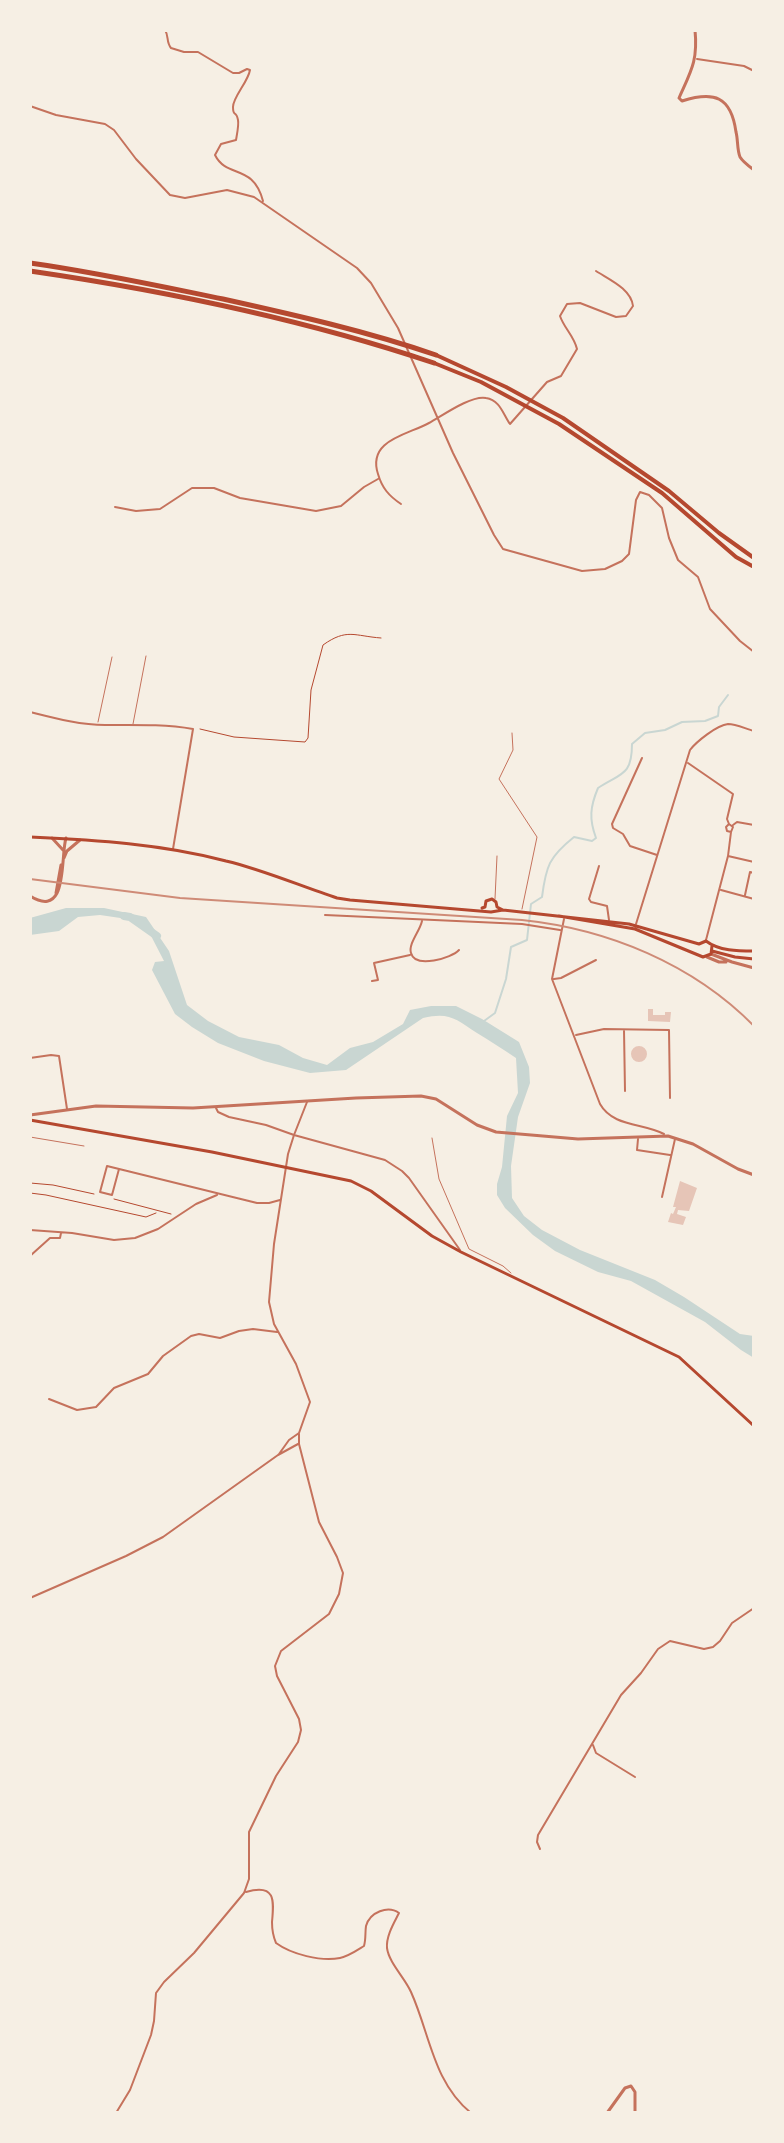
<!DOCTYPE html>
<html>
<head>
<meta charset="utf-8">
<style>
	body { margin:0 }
	#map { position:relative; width:784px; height:2143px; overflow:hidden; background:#f6efe4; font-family:Bitter,serif }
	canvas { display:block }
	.frame { position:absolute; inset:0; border:32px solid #f6efe4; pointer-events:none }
</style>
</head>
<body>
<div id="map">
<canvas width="784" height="2143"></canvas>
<div class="frame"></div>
</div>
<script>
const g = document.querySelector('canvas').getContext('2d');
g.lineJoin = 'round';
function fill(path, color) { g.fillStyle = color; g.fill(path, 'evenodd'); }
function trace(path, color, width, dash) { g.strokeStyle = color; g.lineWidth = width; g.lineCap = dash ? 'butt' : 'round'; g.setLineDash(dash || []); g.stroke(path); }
fill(new Path2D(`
	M66 908H104L146 917 169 951 187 1005 208 1021 239 1037 279 1045 303 1058 327 1065 350 1048 373 1042 403 1024 410 1010 431 1006H456L482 1019 519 1042 529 1067 530 1083 518 1117 511 1166 512 1198 524 1216 542 1230 580 1250 655 1280 684 1297 740 1334 754 1336V1358L741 1350 705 1322 631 1281 598 1272 555 1251 533 1235 505 1208 497 1195V1184L502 1167 507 1116 518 1093 516 1058C503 1049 490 1041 477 1033 455 1019 450 1012 423 1018L346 1070 310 1073 264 1061 218 1043 192 1027 175 1014 152 970 155 962 164 961 148 930 134 920 100 915 78 917 59 931 30 935V918Z`), '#c9d6d2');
trace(new Path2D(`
	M484 1021 495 1013 506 979 511 947 527 940 531 904 542 897C546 866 549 857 574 837L592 841 596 838C589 819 590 807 598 788 621 773 632 776 632 744L645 733 665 730 682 722 705 721 718 716 719 707 728 695`), '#c9d6d2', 2);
trace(new Path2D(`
	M124 916 130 917 157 936`), '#c9d6d2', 8);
fill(new Path2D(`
	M648 1009H653V1015H665V1012H671L670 1022 648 1021Z
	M631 1054a8 8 0 1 1 16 0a8 8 0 1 1-16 0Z
	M680 1181 697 1188 689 1211 678 1210 677 1214 686 1217 683 1225 668 1222 671 1213 673 1214 676 1207H673Z`), '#e6c5b7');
trace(new Path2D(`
	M200 729 234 737 305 742 308 738 311 690 323 645C347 628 354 636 381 638
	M30 1183 53 1185 94 1194
	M30 1193 46 1195 146 1217 156 1213
	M114 1199 171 1214`), '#b5482f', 1);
trace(new Path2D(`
	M98 722 112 657
	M133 724 146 656
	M512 733 513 750 499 779 537 837 522 909
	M495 899 497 856
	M30 1137 84 1146
	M432 1138 439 1179 469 1249 503 1266 511 1273`), '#c5725c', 1);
trace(new Path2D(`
	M165 30C169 36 166 42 171 48L184 52H198L233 73H239L247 69 250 70C248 82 233 97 233 107 233 118 236 109 238 120 239 125 237 134 236 140L221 144 215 155C227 179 253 163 263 201
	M697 59 744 66 754 71
	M30 106 56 115 105 124 114 130 136 159 170 195 185 198 227 190 254 197 357 268 371 283 398 328 453 453 494 535 503 549 582 571 605 569 622 561 629 554 636 500 640 492 649 495 662 508 669 538 678 560 698 577 710 609 740 641 754 652
	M401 504C389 496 382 488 378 474 367 440 407 435 429 423 442 416 471 395 486 398 500 400 503 414 510 424L547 382 561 376 577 349C574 336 564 328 560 316L567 304 580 303 616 317 626 316 633 306C631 289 610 280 596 271
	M115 507 136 511 160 509 192 488H214L240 498 316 511 341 506 364 487 378 479
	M30 712C54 718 80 725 105 725 135 725 164 724 193 729L173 849
	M642 758 612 824 613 828 623 834 630 846 657 855
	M688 763 733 794 727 819 729 824 726 827 727 831 731 832 733 827 729 824
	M733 825 737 822 754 825
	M728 856 754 862
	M599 866 589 899 591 902 607 906 609 920
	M721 890 754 899
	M745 895 750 872 754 873
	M325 915 522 924 560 930
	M564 919 552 979 600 1104C613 1127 643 1123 664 1134
	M422 921C420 931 408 944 411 953 415 969 452 958 459 950
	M636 924 690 750C696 742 717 725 728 724 736 724 746 729 754 731
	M706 940 728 856 731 832
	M554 979 561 978 596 960
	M372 981 378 980 374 963 410 955
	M624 1030 625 1091
	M576 1035 604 1029 669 1030 670 1098
	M30 1058 51 1055 59 1056 67 1109
	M216 1108 218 1112 229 1117 266 1125 294 1135 385 1160 402 1171 409 1178 460 1250
	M638 1139 637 1150 670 1155
	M119 1169 112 1195 100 1192 107 1166 257 1203H269L280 1200
	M662 1197 675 1139
	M30 1230 72 1233 114 1240 135 1238 158 1229 196 1204 217 1195
	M30 1256 50 1238H60L61 1233
	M49 1399 77 1410 96 1407 114 1388 148 1374 163 1356 191 1336 199 1334 220 1338 239 1331 253 1329 277 1332
	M279 1454 289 1440 299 1433
	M30 1598 126 1556 163 1537 278 1455 298 1444
	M593 1745 596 1753 635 1777
	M540 1849 537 1842 538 1835 621 1695 641 1673 658 1649 670 1641 704 1649 713 1647 720 1641 732 1623 754 1608
	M246 1892C276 1883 274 1901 272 1922 272 1930 273 1936 276 1943 291 1954 321 1962 340 1958 349 1956 356 1951 364 1946 366 1939 365 1933 366 1926 370 1912 388 1905 399 1913 394 1923 386 1936 387 1948 389 1963 405 1978 411 1992 430 2034 433 2082 471 2113
	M116 2113 130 2090 151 2035 154 2021 156 1993 164 1982 194 1953 244 1893 249 1879V1832L276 1776 298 1742 301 1730 299 1719 277 1676 275 1666 281 1651 329 1614 339 1594 343 1573 337 1557 319 1522 299 1444V1433L310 1402 296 1364 274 1324 269 1302 274 1244 288 1154 294 1135 307 1102`), '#c5725c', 2);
trace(new Path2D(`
	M695 30C698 61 691 71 679 98L682 101C714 91 731 96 736 132 738 139 737 150 740 157 743 162 750 167 754 170
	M52 838 63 850
	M64 858 67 851 80 840
	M56 893 61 865
	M30 896C69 920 60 857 66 838
	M711 954 732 962 754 968
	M707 957 719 962H726
	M30 1115 96 1106 193 1108 356 1098 421 1096 436 1099 477 1125 496 1132 578 1139 668 1136 693 1144 738 1169 754 1175
	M607 2113 625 2088 631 2086 635 2092V2113`), '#c5725c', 3);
trace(new Path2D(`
	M30 837C96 840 162 844 226 861 264 870 300 886 337 898L350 900 491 912 503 910 629 924 699 944 706 941C719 951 738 951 754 951
	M482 908 485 907 486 901 492 899 496 902 497 907 503 910
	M559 916 635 929 703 957 711 954 712 946
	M712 951 735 957 754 959
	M30 1120 212 1152 351 1181 371 1191 432 1236 461 1252 679 1357 754 1426`), '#b5482f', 3);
trace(new Path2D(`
	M436 355 506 387 563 418 669 491 719 533 754 558
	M434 363 481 382 559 424 662 493 736 557 754 567`), '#b5482f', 4);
trace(new Path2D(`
	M30 263C95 272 159 286 223 299 295 315 366 331 436 355
	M30 271C167 291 303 319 434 363`), '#b5482f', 5);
trace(new Path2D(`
	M30 879 180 898 522 920C608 929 693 964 754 1026`), '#cf8b77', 2);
</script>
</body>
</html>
